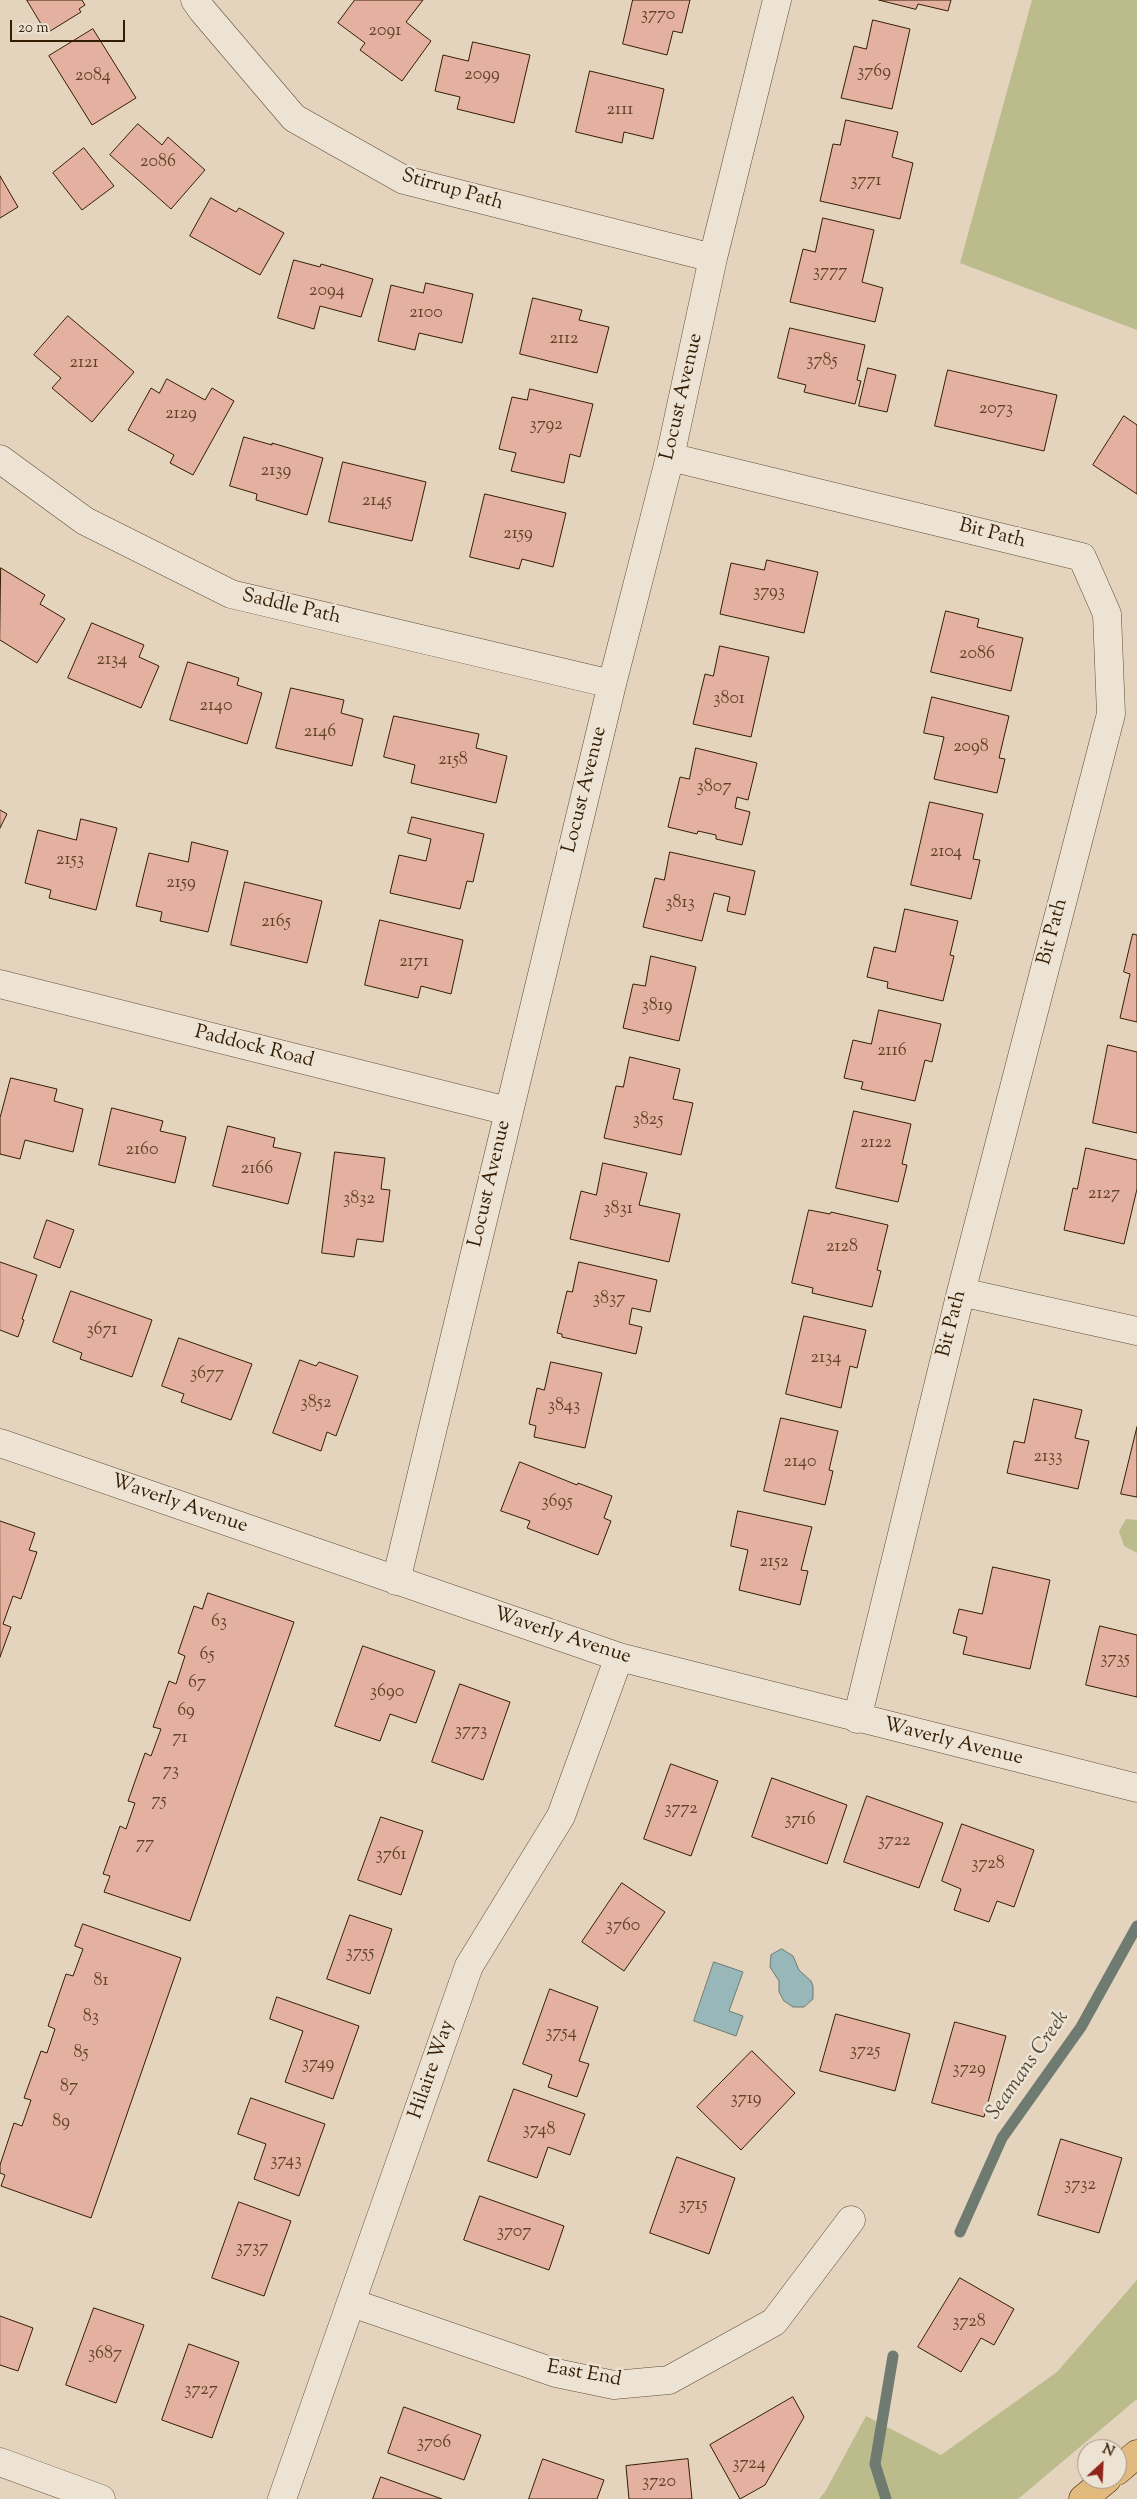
<!DOCTYPE html>
<html>
<head>
<meta charset="utf-8">
<style>
	body { margin:0 }
	#map { position:relative; width:1137px; height:2499px; overflow:hidden; background:#e4d4bd; font-family:"Sorts Mill Goudy",serif }
	canvas { display:block }
	.north { position:absolute; left:1077px; top:2439px; width:50px; height:50px; box-sizing:border-box; background:#ede3d4; border:1px solid #a39480; border-radius:50%; rotate:25deg; font-size:14px; font-weight:700; line-height:20px; text-align:center; color:#341e03 }
	.north::after { content:''; display:block; margin:auto; width:18px; height:22px; background:#8f2418; clip-path:polygon(50% 0,100% 100%,50% 72%,0 100%) }
	.scale { position:absolute; left:10px; top:20px; width:115px; height:22px; box-sizing:border-box; border:2px solid #341e03; border-top:0; padding-left:6px; font-size:15px; line-height:18px; white-space:nowrap; color:#341e03; -webkit-text-stroke:4px #ede3d4; paint-order:stroke }
</style>
</head>
<body>
<div id="map">
<canvas width="1137" height="2499"></canvas>
<div class="north">N</div>
<div class="scale">20 m</div>
</div>
<script>
const g = document.querySelector('canvas').getContext('2d');
g.lineJoin = 'round';
function fill(path, color) { g.fillStyle = color; g.fill(path, 'evenodd'); }
function trace(path, color, width, dash) { g.strokeStyle = color; g.lineWidth = width; g.lineCap = dash ? 'butt' : 'round'; g.setLineDash(dash || []); g.stroke(path); }
function drawText(font, color, halo, rows, align = 'center') {
  g.font = font + ' "Sorts Mill Goudy",serif'; g.lineWidth = 5; g.setLineDash([]); g.textBaseline = 'middle'; g.strokeStyle = halo; g.fillStyle = color; for (const [text, x, y, turn = 0] of rows) {
    g.save(); g.translate(x, y); g.rotate((+turn || 0) * Math.PI / 180); g.textAlign = isNaN(turn) ? turn : align; if (halo) g.strokeText(text, 0, 0); g.fillText(text, 0, 0); g.restore();
  }
}
fill(new Path2D(`
	M1032 0H1137V330L960 263Z
	M1126 1519 1137 1520V1553L1124 1546 1119 1531Z
	M1137 2280V2399L1018 2499H819L825 2492 866 2416 941 2455 1057 2372Z`), '#bbbb8c');
const water = new Path2D(`
	M782 1949 793 1956 799 1970 811 1981 813 1986V1999L804 2007H793L784 2001 779 1992V1981L770 1967 771 1955Z
	M714 1962 743 1972 729 2011 743 2016 736 2036 694 2021Z`);
fill(water, '#97b7b8');
trace(water, '#6f7a70', 1);
trace(new Path2D(`
	M960 2232 1002 2138 1081 2027 1137 1926
	M886 2499 875 2464 893 2356`), '#6f7a70', 11);
const building = new Path2D(`
	M27 0H82L85 5 79 9 81 12 47 33Z
	M355 0H423L406 22 431 41 402 81 360 50 365 43 338 23Z
	M633 0H690L682 33 673 31 667 55 623 44Z
	M879 0H951L948 11 918 4 916 9Z
	M873 20 910 29 892 109 841 98 854 46 866 49Z
	M93 29 136 98 92 125 49 56Z
	M473 42 530 55 514 123 457 109 460 97 435 91 443 55 468 61Z
	M590 71 664 89 653 139 624 132 622 143 576 132Z
	M846 120 898 132 892 157 913 163 900 219 820 201 833 144 840 145Z
	M138 124 162 145 168 137 205 170 171 209 110 155Z
	M84 148 114 186 82 210 53 173Z
	M0 176 18 207 0 218Z
	M211 198 236 212 239 208 284 233 260 275 190 236Z
	M823 218 874 230 862 282 883 288 875 322 790 302 803 249 815 252Z
	M294 260 320 267 321 264 373 279 361 317 320 306 314 329 278 318Z
	M426 283 473 294 462 343 419 333 415 350 378 341 391 285 423 293Z
	M533 298 582 310 579 320 609 327 597 373 520 354Z
	M68 316 134 372 92 422 52 388 61 378 34 355Z
	M790 328 865 345 857 380 861 381 855 404 804 392 806 385 778 378Z
	M868 368 896 375 887 412 859 406Z
	M948 370 1057 395 1044 451 935 426Z
	M167 379 205 400 212 388 234 401 193 475 170 463 174 455 128 430 151 388 159 393Z
	M530 389 593 404 580 457 570 454 564 483 511 471 516 453 499 449 512 397 527 400Z
	M1124 416 1137 425V494L1093 465Z
	M244 437 272 445V443L323 458 307 515 256 500 257 494 230 486Z
	M343 462 426 482 412 541 329 522Z
	M485 494 566 513 553 567 522 559 519 569 470 557Z
	M767 560 818 572 804 633 720 614 731 563 764 570Z
	M1 568 45 595 40 604 65 619 37 663 0 640Z
	M946 611 979 619 977 627 1023 638 1011 691 931 672Z
	M92 623 144 645 139 657 159 666 141 708 68 678Z
	M720 646 769 657 751 737 693 724 705 674 713 676Z
	M188 662 239 678 237 685 262 693 247 744 170 720Z
	M291 688 344 700 341 713 363 719 352 766 276 748Z
	M932 697 1009 716 999 758 1005 759 997 793 934 779 944 737 924 733Z
	M394 716 479 734 476 748 507 756 496 803 411 783 415 765 384 757Z
	M696 748 757 763 748 800 737 797 735 808 750 812 742 845 716 839V835L698 831 697 834 668 827 680 777 689 779Z
	M930 802 983 814 973 859 980 860 971 899 911 885Z
	M0 810 7 814 0 828Z
	M412 817 484 834 473 882 467 881 460 909 390 893 399 855 426 861 431 839 408 833Z
	M81 819 117 828 96 910 49 898 51 890 25 883 38 830 76 840Z
	M192 842 228 851 208 932 160 921 162 912 136 906 149 853 188 862Z
	M670 852 755 871 745 915 727 911 730 897 714 893 702 941 643 927 655 878 664 880Z
	M245 882 322 901 307 963 231 945Z
	M905 909 958 921 950 955 954 956 943 1001 887 988 888 982 867 977 874 947 895 952Z
	M380 920 463 940 451 994 421 986 418 998 365 985Z
	M1133 934 1137 935V1022L1120 1018 1130 974 1124 972Z
	M651 956 696 967 679 1041 623 1028 633 984 645 986Z
	M879 1010 941 1024 932 1062 925 1060 915 1101 861 1089 863 1082 844 1078 853 1040 871 1044Z
	M1108 1045 1137 1052V1133L1093 1123Z
	M630 1057 680 1069 673 1099 693 1103 681 1155 604 1138 616 1086 623 1087Z
	M11 1078 57 1089 54 1101 83 1109 73 1152 25 1140 20 1159 0 1154V1118Z
	M112 1108 163 1121 160 1131 186 1137 175 1183 99 1165Z
	M854 1111 911 1124 902 1164 907 1165 898 1202 836 1188Z
	M228 1126 275 1138 273 1147 301 1153 288 1204 213 1186Z
	M1086 1148 1137 1160V1189L1124 1244 1064 1230 1073 1188 1077 1189Z
	M335 1152 385 1158 381 1189 390 1190 383 1242 357 1239 354 1257 322 1253Z
	M603 1163 647 1173 639 1205 680 1214 669 1262 570 1239 581 1191 596 1195Z
	M809 1210 830 1214 831 1212 888 1225 877 1270 881 1271 872 1307 812 1293 813 1288 792 1283Z
	M47 1220 74 1230 60 1268 34 1258Z
	M0 1262 37 1275 22 1319 24 1320 18 1337 0 1330Z
	M579 1262 657 1280 650 1312 632 1308 629 1324 642 1327 636 1354 562 1337V1334L557 1333 567 1291 572 1292Z
	M71 1291 152 1320 132 1377 80 1359 82 1353 53 1342Z
	M804 1316 866 1330 857 1368 850 1366 841 1408 786 1394Z
	M179 1338 252 1364 231 1420 181 1402 184 1394 162 1386Z
	M300 1360 316 1366 319 1362 358 1376 336 1436 327 1432 321 1451 273 1433Z
	M551 1362 602 1373 585 1448 534 1437 536 1426 529 1424 537 1388 544 1390Z
	M1034 1399 1082 1410 1075 1438 1089 1441 1078 1489 1007 1473 1014 1441 1024 1443Z
	M781 1418 838 1431 829 1470 833 1471 825 1505 764 1491Z
	M1137 1427V1497L1121 1494Z
	M520 1462 577 1485 578 1483 612 1496 604 1518 611 1521 598 1555 527 1528 530 1521 501 1511Z
	M738 1511 812 1527 801 1570 808 1571 800 1605 739 1590 748 1550 731 1546Z
	M0 1521 35 1533 29 1550 37 1552 21 1599 13 1596 3 1624 11 1627 0 1657Z
	M993 1567 1050 1580 1030 1669 963 1654 967 1637 953 1633 959 1609 982 1614Z
	M208 1593 294 1622 190 1921 104 1892 110 1876 103 1874 120 1826 126 1829 135 1803 128 1801 145 1753 151 1756 161 1729 153 1727 169 1681 176 1684 185 1656 178 1653 194 1606 202 1609Z
	M1100 1626 1137 1635V1697L1086 1685Z
	M363 1646 435 1671 416 1723 390 1714 380 1741 335 1726Z
	M460 1684 510 1702 483 1780 432 1762Z
	M671 1764 718 1781 691 1856 644 1839Z
	M772 1778 847 1805 827 1864 752 1837Z
	M867 1796 943 1823 919 1888 844 1862Z
	M381 1817 423 1831 401 1895 358 1880Z
	M962 1824 1034 1850 1014 1907 997 1901 989 1922 954 1910 961 1889 942 1881Z
	M622 1883 665 1912 624 1971 582 1942Z
	M350 1915 392 1929 370 1994 327 1979Z
	M83 1924 181 1958 91 2218 1 2186 5 2175 0 2173V2165L14 2123 22 2126 31 2100 24 2098 41 2051 47 2053 55 2029 48 2026 66 1974 73 1976 83 1949 75 1946Z
	M550 1989 598 2007 579 2061 589 2064 577 2097 548 2087 552 2075 523 2064Z
	M277 1997 359 2026 333 2099 285 2082 303 2031 270 2019Z
	M836 2014 910 2034 895 2091 820 2071Z
	M955 2022 1006 2036 984 2117 932 2103Z
	M752 2051 795 2093 741 2150 697 2107Z
	M514 2089 585 2114 570 2155 548 2147 537 2178 488 2161Z
	M251 2098 325 2124 299 2196 254 2179 266 2144 238 2134Z
	M1061 2139 1122 2158 1099 2233 1038 2215Z
	M677 2157 735 2178 709 2254 650 2233Z
	M480 2196 564 2226 549 2270 464 2240Z
	M239 2202 291 2221 264 2296 212 2278Z
	M960 2278 1014 2309 994 2345 981 2338 961 2372 918 2347Z
	M94 2308 144 2325 116 2403 66 2385Z
	M0 2316 33 2328 18 2371 0 2365Z
	M189 2344 239 2362 212 2438 162 2420Z
	M793 2397 804 2417 765 2485 740 2499 710 2445Z
	M404 2407 481 2435 464 2480 388 2453Z
	M543 2459 604 2480 597 2499H529Z
	M688 2459 692 2499H629L626 2466Z
	M381 2477 442 2499H373Z`);
fill(building, '#e4b09f');
trace(building, '#341e03', 1);
const minor = new Path2D(`
	M195 0 202 10 294 118 404 180 713 258
	M670 457 1082 557 1107 614 1111 714 961 1292 857 1719
	M0 459 85 521 231 594 612 684
	M0 984 508 1111
	M961 1292 1137 1331
	M0 1443 619 1657 1137 1788
	M396 1581 612 684 670 457 713 258 777 0
	M352 2303 556 2373 614 2385 669 2380 774 2322 851 2220
	M0 2462 101 2499
	M282 2499 469 1966 561 1816 619 1657`);
const motorway = new Path2D(`
	M1117 2471 1137 2454
	M1083 2499 1107 2479`);
trace(minor, '#604c32', 29);
trace(motorway, '#341e03', 29);
trace(minor, '#ede3d4', 28);
trace(motorway, '#e2ba7e', 28);
drawText('18px', '#60422a', null, [
	["3770",658,16],
	["2091",385,32],
	["3769",874,73],
	["2099",482,76],
	["2084",93,77],
	["2111",620,111],
	["2086",158,163],
	["3771",866,182],
	["3777",830,273],
	["2094",327,292],
	["2100",426,314],
	["2112",564,340],
	["3785",822,362],
	["2121",84,364],
	["2073",996,410],
	["2129",181,415],
	["3792",546,426],
	["2139",276,472],
	["2145",377,502],
	["2159",518,535],
	["3793",769,593],
	["2086",977,655],
	["2134",112,661],
	["3801",729,700],
	["2140",216,707],
	["2146",320,733],
	["2098",971,748],
	["2158",453,761],
	["3807",714,788],
	["2104",946,853],
	["2153",70,861],
	["2159",181,884],
	["3813",680,904],
	["2165",276,923],
	["2171",414,963],
	["3819",657,1007],
	["2116",892,1052],
	["3825",648,1121],
	["2122",876,1144],
	["2160",142,1151],
	["2166",257,1170],
	["2127",1104,1195],
	["3832",359,1200],
	["3831",618,1210],
	["2128",842,1248],
	["3837",609,1300],
	["3671",102,1331],
	["2134",826,1359],
	["3677",207,1375],
	["3852",316,1404],
	["3843",564,1407],
	["2133",1048,1458],
	["2140",800,1463],
	["3695",557,1503],
	["2152",774,1563],
	["63",219,1623],
	["65",207,1656],
	["3735",1115,1660],
	["67",197,1684],
	["3690",387,1693],
	["69",186,1712],
	["3773",471,1732],
	["71",180,1739],
	["73",171,1772],
	["75",159,1802],
	["3772",681,1810],
	["3716",800,1821],
	["3722",894,1842],
	["77",145,1845],
	["3761",391,1856],
	["3728",988,1865],
	["3760",623,1927],
	["3755",360,1954],
	["81",101,1982],
	["83",91,2018],
	["3754",561,2034],
	["3725",865,2052],
	["85",81,2054],
	["3749",318,2065],
	["3729",969,2070],
	["87",69,2088],
	["3719",746,2100],
	["89",61,2123],
	["3748",539,2131],
	["3743",286,2162],
	["3732",1080,2186],
	["3715",693,2206],
	["3707",514,2233],
	["3737",252,2249],
	["3728",969,2323],
	["3687",105,2355],
	["3727",201,2391],
	["3706",434,2444],
	["3724",749,2465],
	["3720",659,2483]
]);
drawText('20px', '#341e03', '#ede3d4', [
	["Stirrup Path",452,191,16],
	["Locust Avenue",683,397,-77],
	["Bit Path",992,535,14],
	["Saddle Path",291,608,13],
	["Locust Avenue",586,790,-76],
	["Bit Path",1054,932,-75],
	["Paddock Road",254,1048,14],
	["Locust Avenue",491,1184,-77],
	["Bit Path",953,1324,-76],
	["Waverly Avenue",179,1505,19],
	["Waverly Avenue",562,1637,18],
	["Waverly Avenue",953,1743,14],
	["Hilaire Way",433,2070,-71],
	["East End",584,2375,10]
]);
drawText('italic 21px', '#524c39', '#ede3d4', [
	["Seamans Creek",1029,2066,-55]
]);
</script>
</body>
</html>
